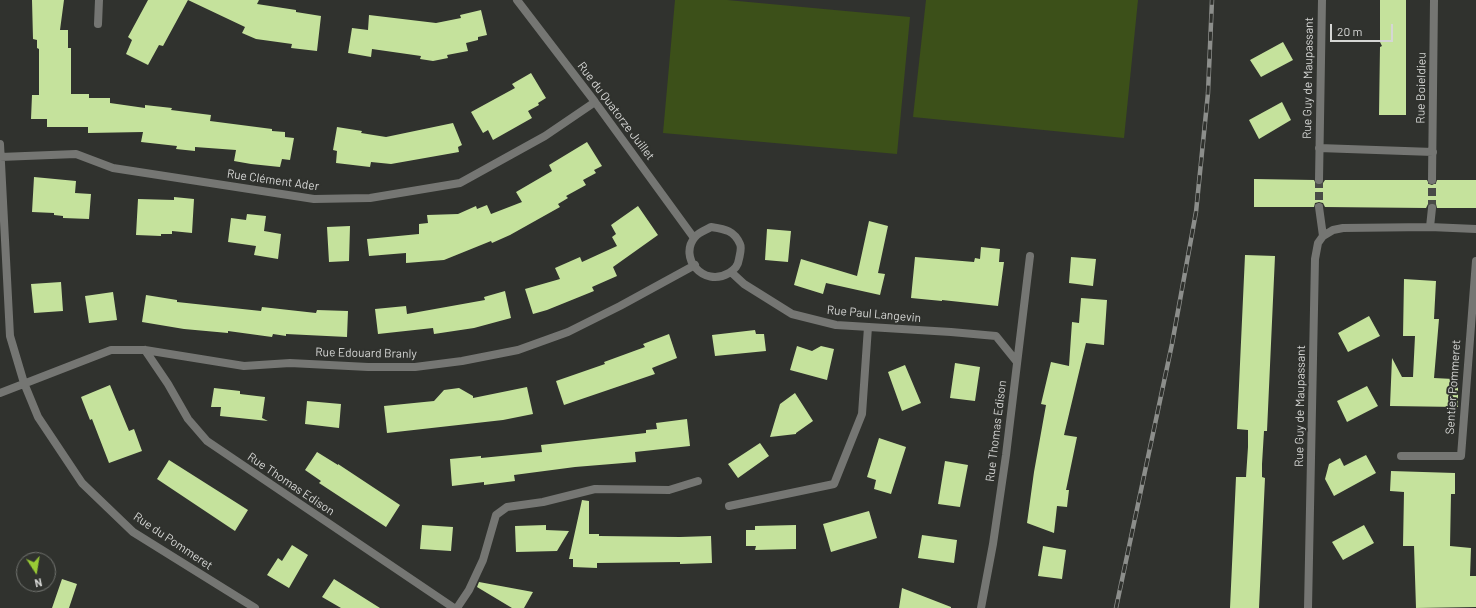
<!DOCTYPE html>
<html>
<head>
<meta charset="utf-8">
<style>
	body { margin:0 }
	#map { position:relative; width:1476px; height:608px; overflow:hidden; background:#30322e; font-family:Barlow,sans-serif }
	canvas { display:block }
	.north { position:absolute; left:16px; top:552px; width:40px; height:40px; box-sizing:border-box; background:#30322e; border:1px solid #727470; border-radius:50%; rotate:168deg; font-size:11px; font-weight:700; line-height:16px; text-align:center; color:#d5d6d4 }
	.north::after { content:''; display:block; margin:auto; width:14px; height:18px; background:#99cb35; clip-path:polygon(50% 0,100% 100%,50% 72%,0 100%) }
	.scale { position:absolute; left:1330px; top:24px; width:63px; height:18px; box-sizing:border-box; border:2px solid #d5d6d4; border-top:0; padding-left:5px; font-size:12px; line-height:14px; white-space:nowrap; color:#d5d6d4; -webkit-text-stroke:3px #30322e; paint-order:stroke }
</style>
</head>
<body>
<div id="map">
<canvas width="1476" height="608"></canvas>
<div class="north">N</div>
<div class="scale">20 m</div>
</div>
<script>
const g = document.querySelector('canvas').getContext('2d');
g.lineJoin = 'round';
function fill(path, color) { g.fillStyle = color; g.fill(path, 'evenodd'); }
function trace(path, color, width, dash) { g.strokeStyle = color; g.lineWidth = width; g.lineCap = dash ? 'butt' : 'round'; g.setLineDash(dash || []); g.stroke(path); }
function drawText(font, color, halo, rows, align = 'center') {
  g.font = font + ' Barlow,sans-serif'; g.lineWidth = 4; g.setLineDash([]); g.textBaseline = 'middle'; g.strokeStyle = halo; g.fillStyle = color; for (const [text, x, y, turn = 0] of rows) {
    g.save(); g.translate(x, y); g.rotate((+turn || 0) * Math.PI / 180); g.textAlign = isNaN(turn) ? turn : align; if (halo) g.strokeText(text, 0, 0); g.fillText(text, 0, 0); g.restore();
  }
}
fill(new Path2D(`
	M675 0H727L910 17 897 154 663 133Z
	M926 0H1138L1124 138 913 117Z`), '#3c5019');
fill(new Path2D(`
	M32 0H64L60 30H68V48H71V94H89V98H110V103L145 108V105L172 108 171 110 211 115 210 121 272 129V131L285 132V137L294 138 290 160 282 159 280 167 251 164 234 161 236 150 195 147V151L176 149 177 146 141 142 143 132 88 133V127H47V119H31L32 95H39V49L37 48V40L33 39Z
	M148 0H188L163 46 159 45 148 65 126 54 132 40 128 37Z
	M188 0H259L257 4 296 10V12L321 16 317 51 291 48 292 44 256 39 242 33 245 27Z
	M1380 0H1406V115H1379L1380 47 1382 46 1380 42Z
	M481 10 487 35 478 37V40L466 43 468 51 447 55 448 58 433 61 420 59 421 56 372 49 371 57 348 53 352 28 368 30 369 15 436 23 461 18 460 15Z
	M1283 42 1293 60 1261 77 1250 60Z
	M531 73 546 98 538 103 539 105 528 111 532 118 493 140 488 130 483 133 471 112 515 88 512 84Z
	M1282 102 1291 120 1259 139 1249 120Z
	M453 123 462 145 458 147 459 152 391 164 371 162 370 167 336 163 337 151 333 150 337 127 362 131 361 133 386 137Z
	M587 142 602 166 594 170 596 173 583 180 586 185 566 196 568 198 558 204 560 207 510 235 492 243 491 241 444 260 406 263V253L369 256 367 239 419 234V224L428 223 427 215 458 214 476 206 477 209 487 205 491 214 522 202 516 192 552 171 549 165Z
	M34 177 76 181 75 193 91 194 89 219 63 218V216L54 215V213L32 212Z
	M1254 179 1314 180 1316 184 1319 185 1323 183 1325 180H1427L1429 184 1432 185 1436 183 1437 180H1476V208H1437L1436 204 1432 203 1428 204 1426 208 1325 207 1323 203 1319 202 1315 203 1314 207H1254Z
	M174 197 194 199 192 233 172 231V234H161V236L136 235 138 199 174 200Z
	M638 206 658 235 613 267 617 276 592 287 594 291 547 310 533 314 525 289 560 279 555 268 580 257 582 262 617 246 612 237 616 234 611 225Z
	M247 214 266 216 264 231 281 234 278 259 254 255 256 246 228 242 231 218 246 220Z
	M869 221 888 226 878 273 885 274 880 295 826 283 823 294 794 285 801 259 857 276Z
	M350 226 349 261 329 262 327 227Z
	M767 229 791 231 788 262 765 260Z
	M981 247 1000 249 999 262H1004L998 306 942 300V301L911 298 915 257 974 262 975 258 980 259Z
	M1245 255 1275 256 1267 431H1264L1262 464V477L1265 478 1259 608H1230L1236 477H1246L1248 447V430L1237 429Z
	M1071 257 1096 259 1093 286 1069 283Z
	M1404 279 1436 281 1434 319H1439L1434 378 1453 379V385H1458V407L1390 406 1392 358 1402 377H1413L1415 336H1403Z
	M61 282 63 311 34 313 31 284Z
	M505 291 511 318 474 328 434 334 433 328 378 334 375 309 406 306 407 314 485 300 484 297Z
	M113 292 117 320 89 323 85 296Z
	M146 295 177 300V302L261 311 262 307 316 313 317 310 348 311 347 337 286 334V336L273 334 272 337 228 331V333L184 329 142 322Z
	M1081 298 1107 300 1104 345 1086 343 1064 435 1077 437 1066 490H1069L1067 507 1057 506 1054 533 1027 523 1034 472 1046 405 1041 404 1051 362 1069 366 1072 322 1079 323Z
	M1369 316 1380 336 1348 352 1338 333Z
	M755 330 756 334H764L766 351 715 356 712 335Z
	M669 334 677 358 652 368 655 374 564 405 556 381 605 364 604 362 645 347 643 344Z
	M797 346 812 351 821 346 834 349 827 380 790 370Z
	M955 363 980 367 975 401 950 398Z
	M905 365 921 403 902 411 888 372Z
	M110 385 129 431 134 429 142 451 109 463 92 419 90 420 81 397Z
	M1367 386 1378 406 1347 422 1337 401Z
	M527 387 533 414 503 420 387 433 384 406 434 401 444 390 459 388 473 396V398Z
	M214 388 240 391V394L265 397 262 418 268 421 220 416 221 407H211Z
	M795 393 813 421 796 433V434L770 437 780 404Z
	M307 401 341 404 339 428 305 424Z
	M687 419 690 446 635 452 636 462 575 467 514 475 515 481 484 485V482L452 486 450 459 481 456V458L542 452 541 445 646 433V430L657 429 656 423Z
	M879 438 906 447 891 494 874 489 876 480 867 477Z
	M760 443 769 456 738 478 728 464Z
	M317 452 338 465V464L400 505 386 527 319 483 321 481 305 470Z
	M1366 455 1376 473 1334 496 1325 479 1329 464 1340 458 1344 466Z
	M169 460 248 510 235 531 157 479Z
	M945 461 968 465 960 507 938 504Z
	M1391 471 1455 473V494H1451L1450 546 1471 548 1470 576H1476V607L1416 608 1414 546H1403L1404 492 1390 491Z
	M582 500 589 501V534H599V536L680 537 711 536 712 563 680 564V562L597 563V568L573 567V559H569Z
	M869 511 877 538 831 552 823 524Z
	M422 525 453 527 451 551 420 549Z
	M546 525V530L569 531 557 551 516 552 515 526Z
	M796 525V549L755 550 756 546H746V530H755V526Z
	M1364 525 1374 543 1343 560 1332 542Z
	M922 535 957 540 954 563 918 558Z
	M292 545 308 555 289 588 267 575 278 558 282 561Z
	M1043 546 1066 550 1062 579 1038 576Z
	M62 579 77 584 69 608H52Z
	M334 579 380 608H341L322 597Z
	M479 582 533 592 524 608H512L477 587Z
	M902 588 951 607V608H899Z`), '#c5e29c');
trace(new Path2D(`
	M1319 180V207
	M1432 208V180`), '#494b47', 8, [8, 4]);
trace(new Path2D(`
	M517 0 595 102 694 238
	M98 24 99 0
	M0 144 10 336 24 383 38 417 82 483 133 532 255 608
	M1319 148 1433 152
	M0 157 76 154 113 168 314 199 370 198 460 183 545 136 595 102
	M1319 180 1322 0
	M1432 180 1434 0
	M711 227C724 229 734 230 740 244 742 248 740 254 739 259 738 266 735 269 729 273 703 288 678 257 695 237 699 232 706 230 711 227Z
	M1430 227 1432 208
	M1323 236 1333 230 1343 228 1430 227 1476 229
	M731 272 744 284 792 314 836 325 951 332 996 336 1017 362
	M145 350 168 384 188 419 207 441 454 608
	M0 393 111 350H145L244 366 290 363 368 367H415L462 361 518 350 568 332 620 306 695 265
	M1401 456H1461L1476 261
	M729 506 834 484 862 414 868 327
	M457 608 469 590 483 560 496 515 507 507 543 502 595 489 669 490 698 481
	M981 608 993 544 1006 455 1030 256
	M1308 608 1315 259 1318 243 1323 236 1319 207`), '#757673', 8);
const rail = new Path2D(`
	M1116 608 1172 344 1196 212 1208 93 1212 0`);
trace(rail, '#8c8e8b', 4.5);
trace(rail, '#30322e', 3, [9]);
drawText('12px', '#d5d6d4', '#30322e', [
	["Rue Guy de Maupassant",1308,78,-89],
	["Rue Boieldieu",1421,88,-89],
	["Rue du Quatorze Juillet",616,111,53],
	["Rue Clément Ader",273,180,8],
	["Rue Paul Langevin",874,314,5],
	["Rue Edouard Branly",366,353,1],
	["Sentier Pommeret",1453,387,-86],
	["Rue Guy de Maupassant",1300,406,-89],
	["Rue Thomas Edison",996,431,-83],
	["Rue Thomas Edison",291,484,34],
	["Rue du Pommeret",173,541,34]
]);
</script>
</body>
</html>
